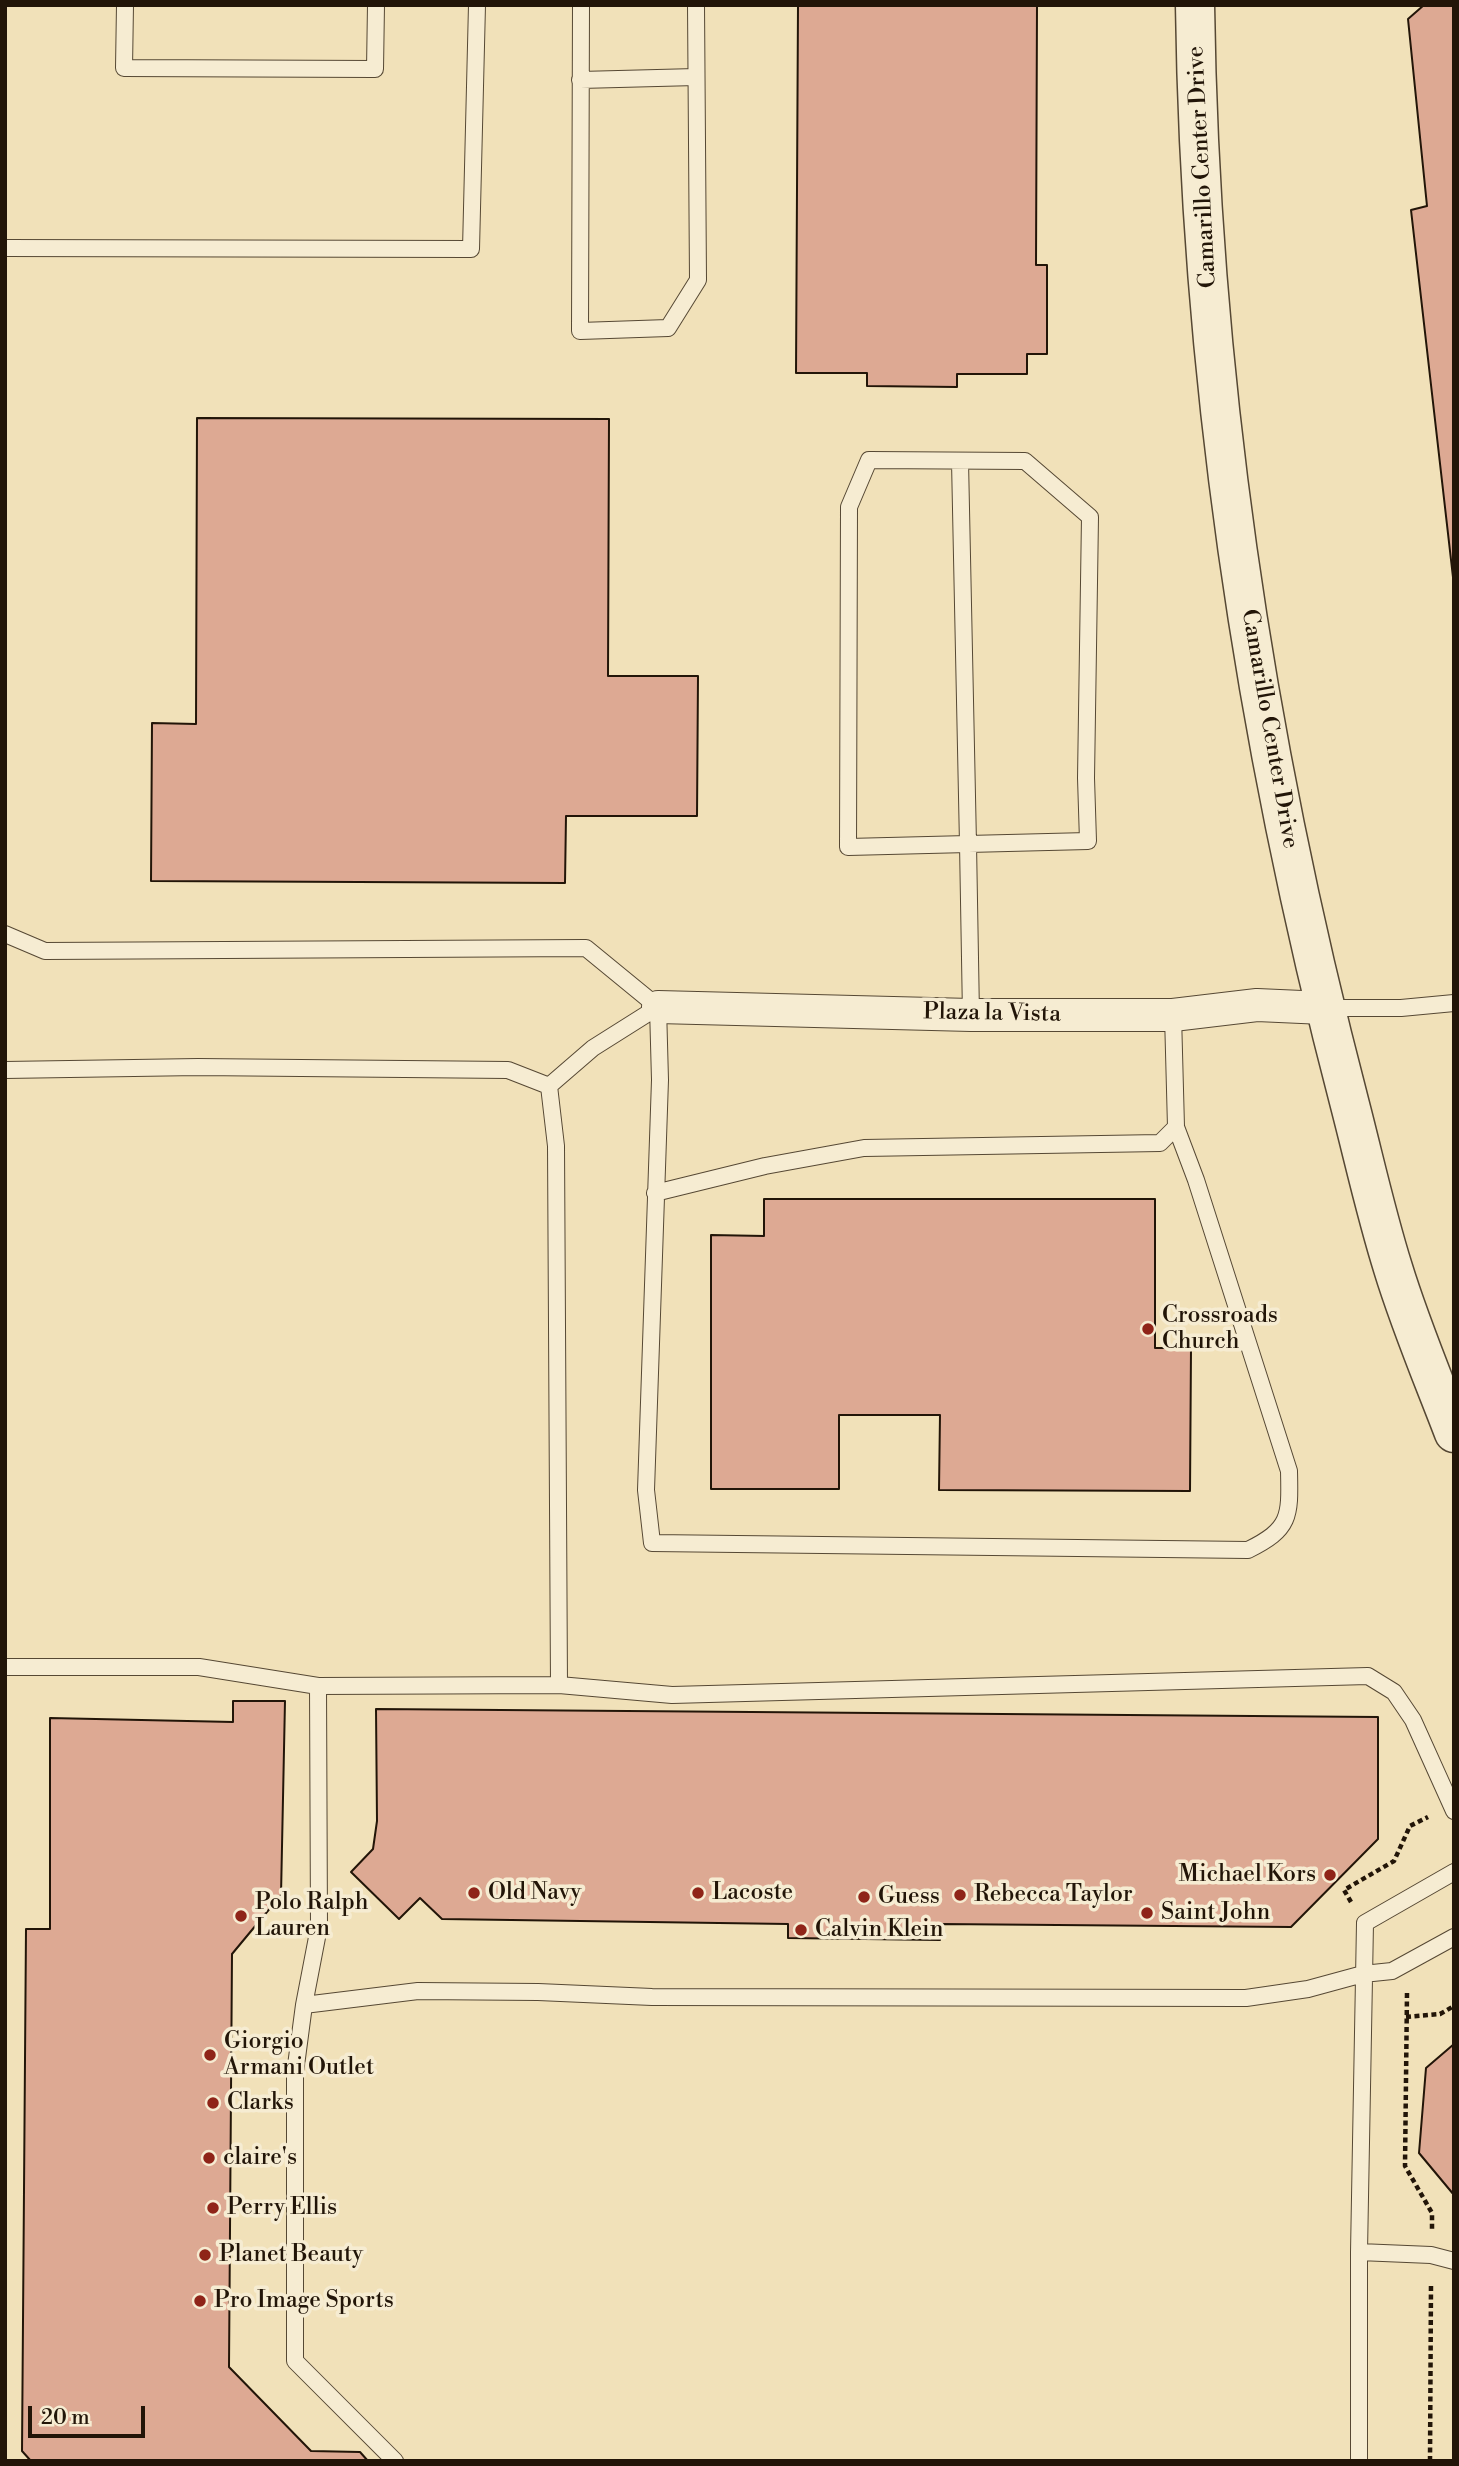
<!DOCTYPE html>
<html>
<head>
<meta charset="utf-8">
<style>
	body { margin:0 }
	#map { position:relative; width:1459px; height:2466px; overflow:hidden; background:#f1e1b9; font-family:"Libre Bodoni",serif }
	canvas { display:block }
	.frame { position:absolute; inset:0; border:7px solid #221508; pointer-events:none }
	.scale { position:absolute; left:28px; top:2406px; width:117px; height:32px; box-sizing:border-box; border:4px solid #221508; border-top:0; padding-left:9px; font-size:21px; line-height:24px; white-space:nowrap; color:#221508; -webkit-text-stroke:5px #f6ecd2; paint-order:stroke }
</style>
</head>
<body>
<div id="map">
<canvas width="1459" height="2466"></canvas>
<div class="frame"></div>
<div class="scale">20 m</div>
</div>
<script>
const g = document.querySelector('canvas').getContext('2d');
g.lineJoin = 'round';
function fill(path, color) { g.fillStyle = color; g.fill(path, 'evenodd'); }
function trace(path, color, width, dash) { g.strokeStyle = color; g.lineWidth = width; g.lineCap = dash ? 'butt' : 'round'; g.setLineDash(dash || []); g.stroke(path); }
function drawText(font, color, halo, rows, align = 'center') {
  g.font = font + ' "Libre Bodoni",serif'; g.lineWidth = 7; g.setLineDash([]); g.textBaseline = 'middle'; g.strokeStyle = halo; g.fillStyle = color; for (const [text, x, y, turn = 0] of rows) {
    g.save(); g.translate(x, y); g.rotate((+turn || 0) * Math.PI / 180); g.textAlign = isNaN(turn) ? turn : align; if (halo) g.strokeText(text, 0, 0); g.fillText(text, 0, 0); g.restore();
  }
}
const building = new Path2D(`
	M798 5H1037L1036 265H1047V354H1027V374H957V387L867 386V373H796Z
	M1424 5H1454V586L1411 210 1427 206 1408 19Z
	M197 418 609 419 608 676H698L697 816H566L565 883 151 881 152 723 196 724Z
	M764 1199H1155V1348H1191L1190 1491 939 1490 940 1415H839V1489H711V1235L764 1236Z
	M233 1701H285L281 1895 232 1954 229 2367 311 2451 360 2452 368 2461H31L22 2451 26 1929H50V1718L233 1722Z
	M376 1709 1378 1717V1839L1291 1927 940 1924V1940L788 1938V1924L442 1919 420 1898 399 1919 351 1872 373 1849 377 1821Z
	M1454 2044V2195L1419 2153 1426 2068Z`);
fill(building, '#dda993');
trace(building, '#221508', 2);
const service = new Path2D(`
	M125 5 124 68 375 69 376 5
	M581 5 580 331 668 328 698 280 696 5
	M580 80 696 77
	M5 248 471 249 477 5
	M960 461 968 844 848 847 849 507 869 460 1025 461 1090 517 1086 778 1088 841 968 844 971 1015
	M5 934 45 951 586 948 658 1007 660 1080 646 1490 652 1543 1248 1550C1291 1529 1290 1516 1289 1471L1196 1180 1176 1127 1173 1015
	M1327 1008H1401L1454 1003
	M5 1070 198 1067 508 1070 549 1086 556 1146 559 1685
	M549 1086 593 1048 658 1007
	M655 1193 765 1166 864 1148 1160 1143 1176 1127
	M5 1667H199L318 1686 559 1685 672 1695 1368 1676 1394 1692 1413 1720 1454 1811
	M318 1686 319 1927 304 2005 295 2073V2361L395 2461
	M304 2005 418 1991 538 1992 652 1997 1246 1998 1308 1989 1363 1974 1392 1971 1454 1937
	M1359 2252 1431 2255 1454 2261
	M1359 2461V2252L1365 1923 1454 1872`);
const minor = new Path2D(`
	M658 1007 971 1015H1173L1257 1005 1324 1008`);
const tertiary = new Path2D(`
	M1195 5C1200 376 1256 747 1350 1105 1364 1159 1376 1214 1393 1268 1410 1324 1433 1378 1454 1433`);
trace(service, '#564834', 18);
trace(minor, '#564834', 34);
trace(tertiary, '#564834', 41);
trace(new Path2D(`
	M1351 1902 1344 1890 1394 1861 1410 1826 1428 1817
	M1407 1993 1405 2166 1432 2213V2229
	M1406 2017 1440 2014 1454 2006
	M1430 2461 1431 2283`), '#221508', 4.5, [5, 3.5]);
trace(service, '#f6ecd2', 16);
trace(minor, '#f6ecd2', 32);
trace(tertiary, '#f6ecd2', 38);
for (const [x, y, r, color] of [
	[1148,1329,7,"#8f2418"],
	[1330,1875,7,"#8f2418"],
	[474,1893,7,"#8f2418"],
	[698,1893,7,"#8f2418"],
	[960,1895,7,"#8f2418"],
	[864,1897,7,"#8f2418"],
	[1147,1913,7,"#8f2418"],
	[241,1916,7,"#8f2418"],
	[801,1930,7,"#8f2418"],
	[210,2055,7,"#8f2418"],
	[213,2103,7,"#8f2418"],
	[209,2158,7,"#8f2418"],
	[213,2208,7,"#8f2418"],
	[205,2255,7,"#8f2418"],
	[200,2301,7,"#8f2418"]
]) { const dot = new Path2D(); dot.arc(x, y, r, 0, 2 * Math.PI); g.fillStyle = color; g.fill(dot); trace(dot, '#f6ecd2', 2.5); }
drawText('23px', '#221508', '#f6ecd2', [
	["Camarillo Center Drive",1203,167,-93],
	["Camarillo Center Drive",1269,729,80],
	["Plaza la Vista",992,1014,1]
]);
drawText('23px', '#221508', '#f6ecd2', [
	["Crossroads",1162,1316],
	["Church",1162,1342],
	["Michael Kors",1316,1875,"right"],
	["Old Navy",488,1893],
	["Lacoste",712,1893],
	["Rebecca Taylor",974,1895],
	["Guess",878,1897],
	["Polo Ralph",255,1903],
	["Lauren",255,1929],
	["Saint John",1161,1913],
	["Calvin Klein",815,1930],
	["Giorgio",224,2042],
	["Armani Outlet",224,2068],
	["Clarks",227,2103],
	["claire's",223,2158],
	["Perry Ellis",227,2208],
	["Planet Beauty",219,2255],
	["Pro Image Sports",214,2301]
], 'left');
</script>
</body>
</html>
